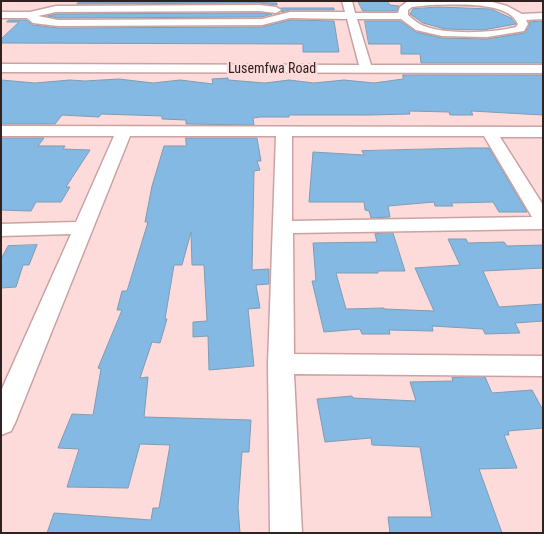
<!DOCTYPE html>
<html>
<head>
<meta charset="utf-8">
<style>
	body { margin:0 }
	#map { position:relative; width:544px; height:534px; overflow:hidden; background:#fcdbda; font-family:"Roboto Condensed",sans-serif }
	canvas { display:block }
	.frame { position:absolute; inset:0; border:2px solid #312222; pointer-events:none }
</style>
</head>
<body>
<div id="map">
<canvas width="544" height="534"></canvas>
<div class="frame"></div>
</div>
<script>
const g = document.querySelector('canvas').getContext('2d');
g.lineJoin = 'round';
function fill(path, color) { g.fillStyle = color; g.fill(path, 'evenodd'); }
function trace(path, color, width, dash) { g.strokeStyle = color; g.lineWidth = width; g.lineCap = dash ? 'butt' : 'round'; g.setLineDash(dash || []); g.stroke(path); }
function drawText(font, color, halo, rows, align = 'center') {
  g.font = font + ' "Roboto Condensed",sans-serif'; g.lineWidth = 4.5; g.setLineDash([]); g.textBaseline = 'middle'; g.strokeStyle = halo; g.fillStyle = color; for (const [text, x, y, turn = 0] of rows) {
    g.save(); g.translate(x, y); g.rotate((+turn || 0) * Math.PI / 180); g.textAlign = isNaN(turn) ? turn : align; if (halo) g.strokeText(text, 0, 0); g.fillText(text, 0, 0); g.restore();
  }
}
const building = new Path2D(`
	M358 1H387L390 5 399 6 397 11H363Z
	M79 2H239L277 3V5L259 3 77 4Z
	M439 7 491 9 511 18 516 24 483 30 445 29 423 23 410 14 413 9Z
	M281 8H334V10H290L281 12 283 11Z
	M259 13 272 14 262 17 58 18 47 16 56 14Z
	M9 20H26L33 25 58 28 262 27 290 20 334 21 339 52H303V44L1 43V39L19 22H7Z
	M365 21H400L416 32 442 38 487 39 524 33 530 25 529 22 541 21 543 23V63H421L420 54H401V44H369Z
	M403 75H543V115L471 111 473 115H450L449 112 409 111 410 114 370 115H289V117H260L253 118 254 125 186 124V120L162 119V116L101 114 99 117 62 115 55 124H1V80L35 83 70 80 85 81 119 79 153 83 180 80 213 84 212 79 228 78V80L265 83 289 80 314 83 344 80 374 83 403 79Z
	M1 138H44L38 146H65L63 149 90 150 66 187H70L61 202H36L31 211 1 210Z
	M186 138H257L261 161H257L260 170 254 171 252 270 269 269V284L256 285 260 308 248 309 254 366 209 370 208 336 193 337V322L207 321 204 265H192L191 232 182 265H174L165 319H167L160 343 152 342 140 378 148 377 144 417 251 420 249 452H242L238 507 240 533H47L54 513 151 520 153 508H159L170 445 140 444 128 488 67 487 79 449 58 448 72 414 93 415 101 369 98 368 122 310H117L122 291H127L148 222H145L152 186 164 146H186Z
	M469 148H489L527 212H499L493 202 451 203 453 206H435L434 202 388 206 390 217 371 218 369 211 365 210 364 202H309L313 152 364 155 362 151Z
	M393 233 405 271H378V273H336L346 309 384 308V309L434 311 415 268 460 265 448 239H466L468 243 504 242 507 246 543 245V268L483 271 499 307 543 304V321L515 323 520 333 485 334 483 329 432 326 433 331 389 330 390 334H362L360 329 324 332 312 281H316L313 243 377 242 375 234Z
	M37 245 29 265H23L16 287 1 288V259L8 246Z
	M485 377 492 393 532 390 543 410V428L508 431 509 435H504L517 468 479 469 502 533H390L388 517H432L420 447 372 445 371 438 325 442 317 399 352 396 353 398 416 401 410 382 453 381 452 378Z`);
fill(building, '#84b9e3');
trace(building, '#7f9cb3', 1);
const minor = new Path2D(`
	M342 1H352L355 13H398L400 7 408 1H489L507 6 522 14 543 13V19L526 20 528 24 524 31 487 37 442 36 416 30 401 19H357L371 65H543V73L1 72V64L359 65 347 19 290 18 262 25 58 26 33 23 27 18H1V12H30L56 6 259 5 276 7 281 10 276 13 259 11 56 12 38 16 58 20 262 19 290 12H345ZM430 5C451 5 508 0 518 24L516 27C494 33 446 35 424 26 418 24 413 19 408 15V10L412 7Z
	M1 126 543 127V137H500L543 205V229L293 233 294 354 543 356V376L294 374 302 533H270L268 364 276 136H130L15 423 11 431 1 435V391L71 234 1 236V224L76 222 114 136H1ZM292 136H484L532 217 292 221Z`);
trace(minor, '#caa3a1', 3);
fill(minor, '#fff');
drawText('14px', '#312222', '#fcdbda', [
	["Lusemfwa Road",272,69]
]);
</script>
</body>
</html>
